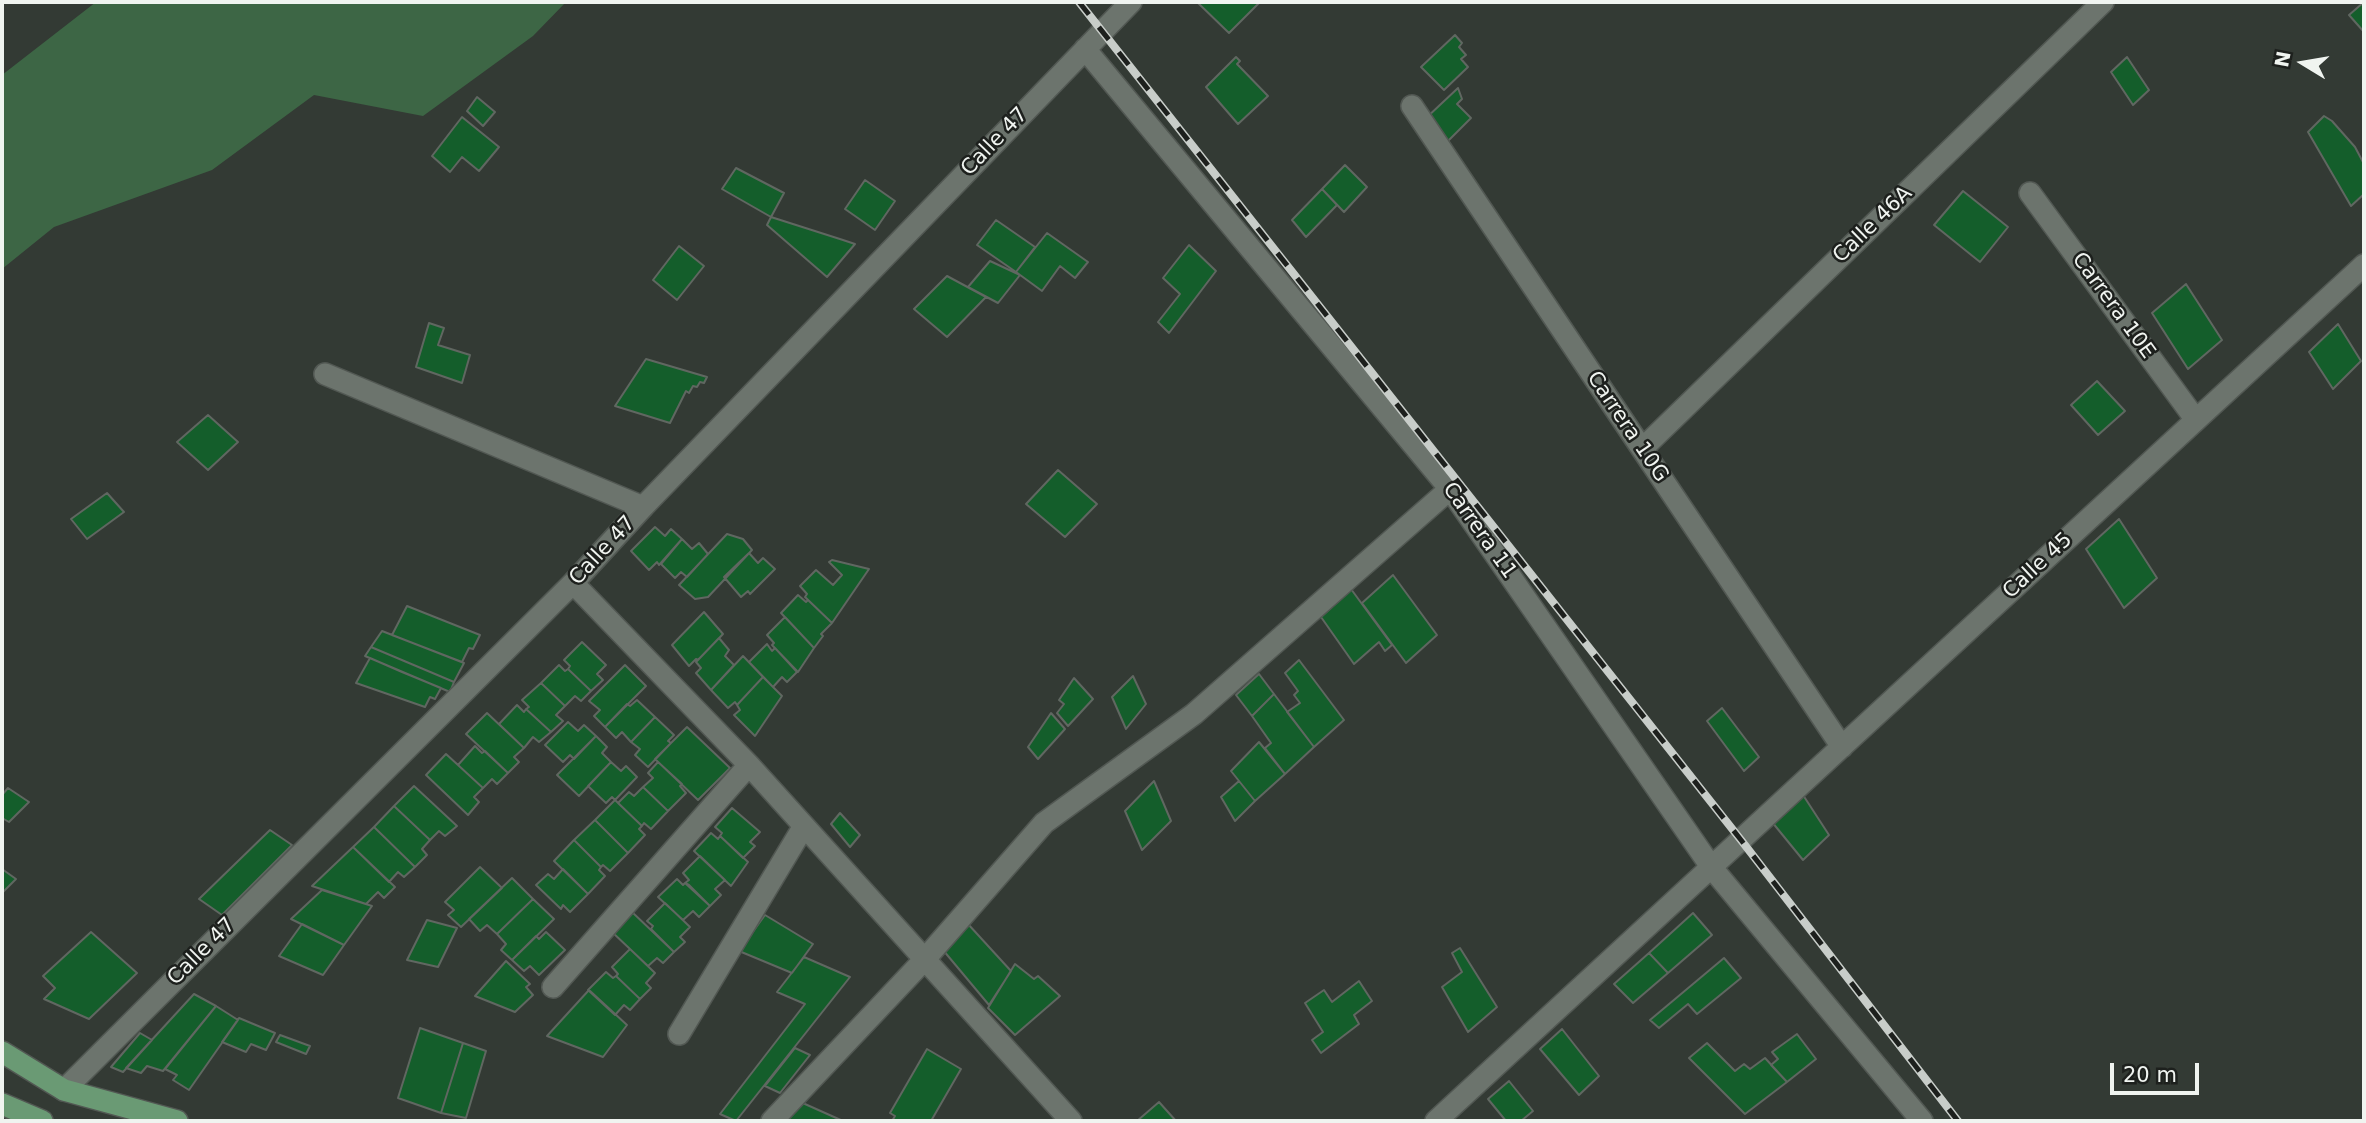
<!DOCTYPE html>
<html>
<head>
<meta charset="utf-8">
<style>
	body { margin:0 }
	#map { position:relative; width:2366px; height:1123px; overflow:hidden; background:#333a34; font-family:"DejaVu Sans",sans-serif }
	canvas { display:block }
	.frame { position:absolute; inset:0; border:4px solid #f0f4f0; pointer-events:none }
	.north { position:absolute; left:2268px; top:28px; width:70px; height:70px; -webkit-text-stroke:5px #1d201d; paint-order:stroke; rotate:281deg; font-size:19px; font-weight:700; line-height:28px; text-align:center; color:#f0f4f0 }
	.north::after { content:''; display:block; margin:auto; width:24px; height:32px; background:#f0f4f0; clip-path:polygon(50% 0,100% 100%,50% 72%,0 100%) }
	.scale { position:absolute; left:2110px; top:1063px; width:89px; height:32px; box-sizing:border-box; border:4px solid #f0f4f0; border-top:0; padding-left:9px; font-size:21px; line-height:24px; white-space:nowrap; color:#f0f4f0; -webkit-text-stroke:5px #1d201d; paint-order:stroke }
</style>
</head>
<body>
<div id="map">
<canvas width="2366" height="1123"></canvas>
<div class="frame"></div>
<div class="north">N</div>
<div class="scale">20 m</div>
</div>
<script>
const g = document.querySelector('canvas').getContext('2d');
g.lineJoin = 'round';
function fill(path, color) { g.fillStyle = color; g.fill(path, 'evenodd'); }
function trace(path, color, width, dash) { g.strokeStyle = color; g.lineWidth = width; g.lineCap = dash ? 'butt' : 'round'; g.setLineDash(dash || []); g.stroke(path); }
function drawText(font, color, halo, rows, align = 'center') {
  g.font = font + ' "DejaVu Sans",sans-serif'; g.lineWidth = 5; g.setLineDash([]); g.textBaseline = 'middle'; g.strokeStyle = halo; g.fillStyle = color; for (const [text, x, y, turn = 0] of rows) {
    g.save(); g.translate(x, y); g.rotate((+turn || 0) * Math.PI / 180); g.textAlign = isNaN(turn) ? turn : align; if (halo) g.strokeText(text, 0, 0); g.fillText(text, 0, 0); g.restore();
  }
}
fill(new Path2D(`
	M96 2H566L533 36 423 116 314 95 212 170 54 227 2 269V75Z`), '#3d6645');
const building = new Path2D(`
	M1197 2H1260L1229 33Z
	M2364 2V32L2349 15Z
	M1455 35 1462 43 1459 47 1466 55 1461 59 1468 67 1444 90 1421 67Z
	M1236 57 1240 61 1237 64 1268 96 1238 124 1206 87Z
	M2127 57 2149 90 2133 105 2111 72Z
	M1458 88 1462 99 1457 104 1471 118 1444 145 1425 119Z
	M477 97 495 112 483 126 467 111Z
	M2324 116 2332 121 2355 147 2364 164V194L2351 206 2308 132Z
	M462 117 499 147 479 171 462 157 450 172 432 156Z
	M1345 165 1367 187 1344 212 1322 189Z
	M736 168 784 193 771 217 722 189Z
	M865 180 895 201 875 230 845 209Z
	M1322 189 1337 205 1306 237 1292 220Z
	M1963 191 2008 227 1980 262 1934 225Z
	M771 217 843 240 855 244 827 277 767 225Z
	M996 220 1035 247 1016 272 977 245Z
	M1047 233 1088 262 1075 278 1060 266 1042 291 1016 272Z
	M1189 245 1216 271 1169 333 1158 322 1180 294 1163 278Z
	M679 246 704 266 677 300 653 280Z
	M990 261 1020 275 998 303 968 287Z
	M947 276 986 297 947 337 914 309Z
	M2186 284 2222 340 2188 369 2152 313Z
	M429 323 444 328 438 345 470 355 462 383 416 367Z
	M2338 324 2361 361 2333 389 2309 352Z
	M646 359 707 377 704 383 700 382 697 387 693 386 689 393 686 391 670 423 615 406Z
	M2097 381 2125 411 2098 435 2071 405Z
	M208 415 238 442 208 470 177 442Z
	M1058 470 1097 504 1065 537 1026 504Z
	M107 493 124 512 87 539 71 519Z
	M2119 519 2157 578 2124 608 2086 549Z
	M655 527 665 536 671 529 682 539 659 565 657 562 649 570 631 551Z
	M727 534 743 539 752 550 708 597 695 599 679 585Z
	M682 539 692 549 699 543 708 554 687 577 681 572 675 578 661 564Z
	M749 553 758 563 763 558 775 569 750 594 748 591 741 597 724 577Z
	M832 560 869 569 832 623 805 597 807 594 800 586 816 570 833 585 842 575 829 562Z
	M1393 575 1437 635 1406 663 1362 603Z
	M1351 589 1392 645 1385 651 1379 642 1354 664 1321 617Z
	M798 595 806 602 808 600 832 623 821 634 823 636 814 648 781 613Z
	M407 606 480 635 473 649 469 648 462 662 392 635Z
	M704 612 723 634 698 660 696 659 689 666 672 645Z
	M785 617 814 648 798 672 772 645 774 643 767 635Z
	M382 631 464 663 454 682 371 647Z
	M719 638 729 650 725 656 734 665 711 690 696 673 701 668 696 662Z
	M582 642 606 665 597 674 603 680 591 691 568 669 570 666 564 660Z
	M767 644 772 651 775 648 797 672 787 682 782 677 773 687 749 662Z
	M371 647 454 682 450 692 365 656Z
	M743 656 763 677 737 705 735 702 728 708 711 690Z
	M370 658 402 672 441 688 435 699 430 697 425 707 356 683Z
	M1299 660 1344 720 1314 747 1287 712 1300 703 1294 695 1298 691 1285 673Z
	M559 665 565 671 568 669 591 691 581 701 575 696 565 706 541 683Z
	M625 665 646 686 605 727 594 716 600 710 589 701Z
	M1259 674 1274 694 1252 716 1236 695Z
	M1133 676 1146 704 1126 729 1112 697Z
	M763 677 782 696 755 736 734 715 740 710 737 705Z
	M1074 678 1093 699 1068 726 1057 713 1064 704 1059 700Z
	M541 683 565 706 556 715 563 721 551 732 526 709 529 707 522 700Z
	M1274 694 1314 747 1285 774 1265 748 1271 743 1252 716Z
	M637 700 655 717 631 742 622 732 616 738 605 727 627 704 630 706Z
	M517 705 524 712 526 709 551 732 539 742 533 737 524 748 499 724Z
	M1722 708 1759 757 1744 771 1707 721Z
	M487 713 524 748 514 757 519 762 508 773 466 734Z
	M1051 713 1065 729 1038 759 1028 747Z
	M655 717 674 735 668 741 671 743 648 767 635 755 640 749 631 742Z
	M568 722 578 731 584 725 596 736 574 759 570 755 563 762 545 745Z
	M687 727 730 768 698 800 655 759Z
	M596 736 607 747 602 753 611 762 579 796 557 775Z
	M1259 742 1285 774 1255 801 1231 771Z
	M475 746 482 753 485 751 508 773 497 784 492 779 483 788 458 765Z
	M446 754 483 788 474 797 479 802 468 815 426 775Z
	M611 762 621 771 626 766 637 777 615 800 612 797 606 803 588 786Z
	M658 762 682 784 680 786 686 793 668 811 643 787 653 778 648 773Z
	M1154 781 1171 821 1142 850 1125 811Z
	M1239 781 1255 801 1235 821 1221 797Z
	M414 786 457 826 445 836 439 831 430 840 394 806Z
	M643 787 668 811 651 829 644 823 642 826 618 803 629 792 634 796Z
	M8 788 29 802 9 822 2 818V795Z
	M1803 795 1829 835 1803 860 1772 822Z
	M615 800 642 826 639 829 645 835 628 853 595 820Z
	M394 806 430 840 422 849 427 855 415 867 374 827Z
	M732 808 760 832 750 842 755 846 743 858 720 836 722 833 715 827Z
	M840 813 860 835 850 847 831 824Z
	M595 820 628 853 610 871 603 865 601 867 574 840Z
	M374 827 415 867 404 877 398 872 389 882 353 847Z
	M270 830 292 845 222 915 199 899Z
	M711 833 718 839 720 836 748 862 731 886 694 851Z
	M574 840 601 867 599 870 605 876 588 894 554 861Z
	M353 847 395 887 384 898 378 892 366 904 312 886Z
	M700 856 725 880 715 889 721 895 710 906 685 883 689 880 683 873Z
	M480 867 502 888 461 927 448 915 454 910 445 902Z
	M2 869 16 879 2 893Z
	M563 869 588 894 570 912 563 905 561 909 536 885 548 874 554 879Z
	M512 878 533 899 497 934 487 925 480 931 469 919Z
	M677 879 683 885 685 883 689 885 710 906 699 917 693 911 683 920 658 897Z
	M322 890 372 906 344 945 291 919Z
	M533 899 554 919 512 960 501 950 506 944 497 934Z
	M665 903 690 927 680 937 685 942 674 952 651 929 653 926 647 921Z
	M632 912 674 952 663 963 657 958 648 966 612 932Z
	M1693 913 1712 935 1668 973 1649 953Z
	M765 915 813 944 792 973 739 951Z
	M427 920 457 928 438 967 407 960Z
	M302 924 344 945 323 975 279 956Z
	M968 924 1011 971 989 1005 943 950Z
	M91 932 137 973 89 1019 44 999 55 988 43 976Z
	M546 932 565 950 539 975 530 966 524 971 512 960 536 936 539 939Z
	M1460 948 1497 1007 1468 1032 1442 987 1462 972 1452 953Z
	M630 949 655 973 646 983 651 988 640 999 616 976 618 974 612 967Z
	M1649 953 1668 973 1633 1003 1614 984Z
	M804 957 850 977 736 1121 720 1114 805 1004 777 992Z
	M1724 958 1741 978 1697 1014 1688 1004 1659 1028 1650 1020Z
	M506 961 530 984 526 987 533 995 515 1012 475 996Z
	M1015 964 1034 979 1038 976 1060 996 1015 1035 988 1008Z
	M606 972 613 978 616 976 640 999 630 1010 624 1005 615 1015 588 990Z
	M1359 981 1372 1001 1354 1015 1359 1024 1321 1053 1312 1040 1323 1032 1305 1003 1324 990 1332 1002Z
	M589 990 627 1025 603 1057 547 1036Z
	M194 994 216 1006 163 1071 147 1066 141 1073 126 1068Z
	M216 1006 238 1020 189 1090 173 1080 177 1075 165 1069Z
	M239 1018 275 1033 266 1050 251 1044 246 1052 222 1042Z
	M420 1028 463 1043 441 1113 398 1098Z
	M1562 1029 1599 1076 1579 1095 1540 1049Z
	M140 1033 152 1040 123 1072 111 1067Z
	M1797 1034 1816 1059 1787 1082 1771 1065 1778 1059 1772 1052Z
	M280 1035 310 1046 306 1054 276 1042Z
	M463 1043 486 1051 466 1118 441 1113Z
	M1707 1043 1735 1071 1744 1064 1750 1069 1765 1058 1787 1082 1745 1114 1689 1058Z
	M795 1048 810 1055 780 1093 765 1086Z
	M927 1049 961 1069 931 1121H892L895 1116 890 1113Z
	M1509 1081 1533 1111 1521 1121H1506L1488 1099Z
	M796 1100 843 1121H785Z
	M1159 1102 1176 1121H1137Z`);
fill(building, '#145e2b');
trace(building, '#606761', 2);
const street = new Path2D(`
	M1085 49 1450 489 1712 868 1922 1121
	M1412 106 1842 747
	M2030 193 2196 420
	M325 374 643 507
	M1642 449 2103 2
	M573 583 749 765 1071 1121
	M553 987 749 765
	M679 1034 804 826
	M64 1090 573 583 643 507 1131 2
	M772 1121 925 959 1044 823 1194 714 1450 489
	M1436 1121 2364 265`);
const primary = new Path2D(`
	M2 1052 64 1090 177 1121
	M2 1104 42 1121`);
trace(street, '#525853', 24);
trace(primary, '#525853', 24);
trace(street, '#6c746d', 21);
trace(primary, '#6a9a74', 21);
const rail = new Path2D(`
	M1079 2 1741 840 1958 1121`);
trace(rail, '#c8cdc9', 8);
trace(rail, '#1d201d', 5, [16]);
drawText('21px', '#f0f4f0', '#1d201d', [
	["Calle 47",995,142,-46],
	["Calle 46A",1873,225,-44],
	["Carrera 10E",2113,306,54],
	["Carrera 10G",1627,427,56],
	["Carrera 11",1479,531,55],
	["Calle 47",603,551,-47],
	["Calle 45",2038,566,-43],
	["Calle 47",202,952,-45]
]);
</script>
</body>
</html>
